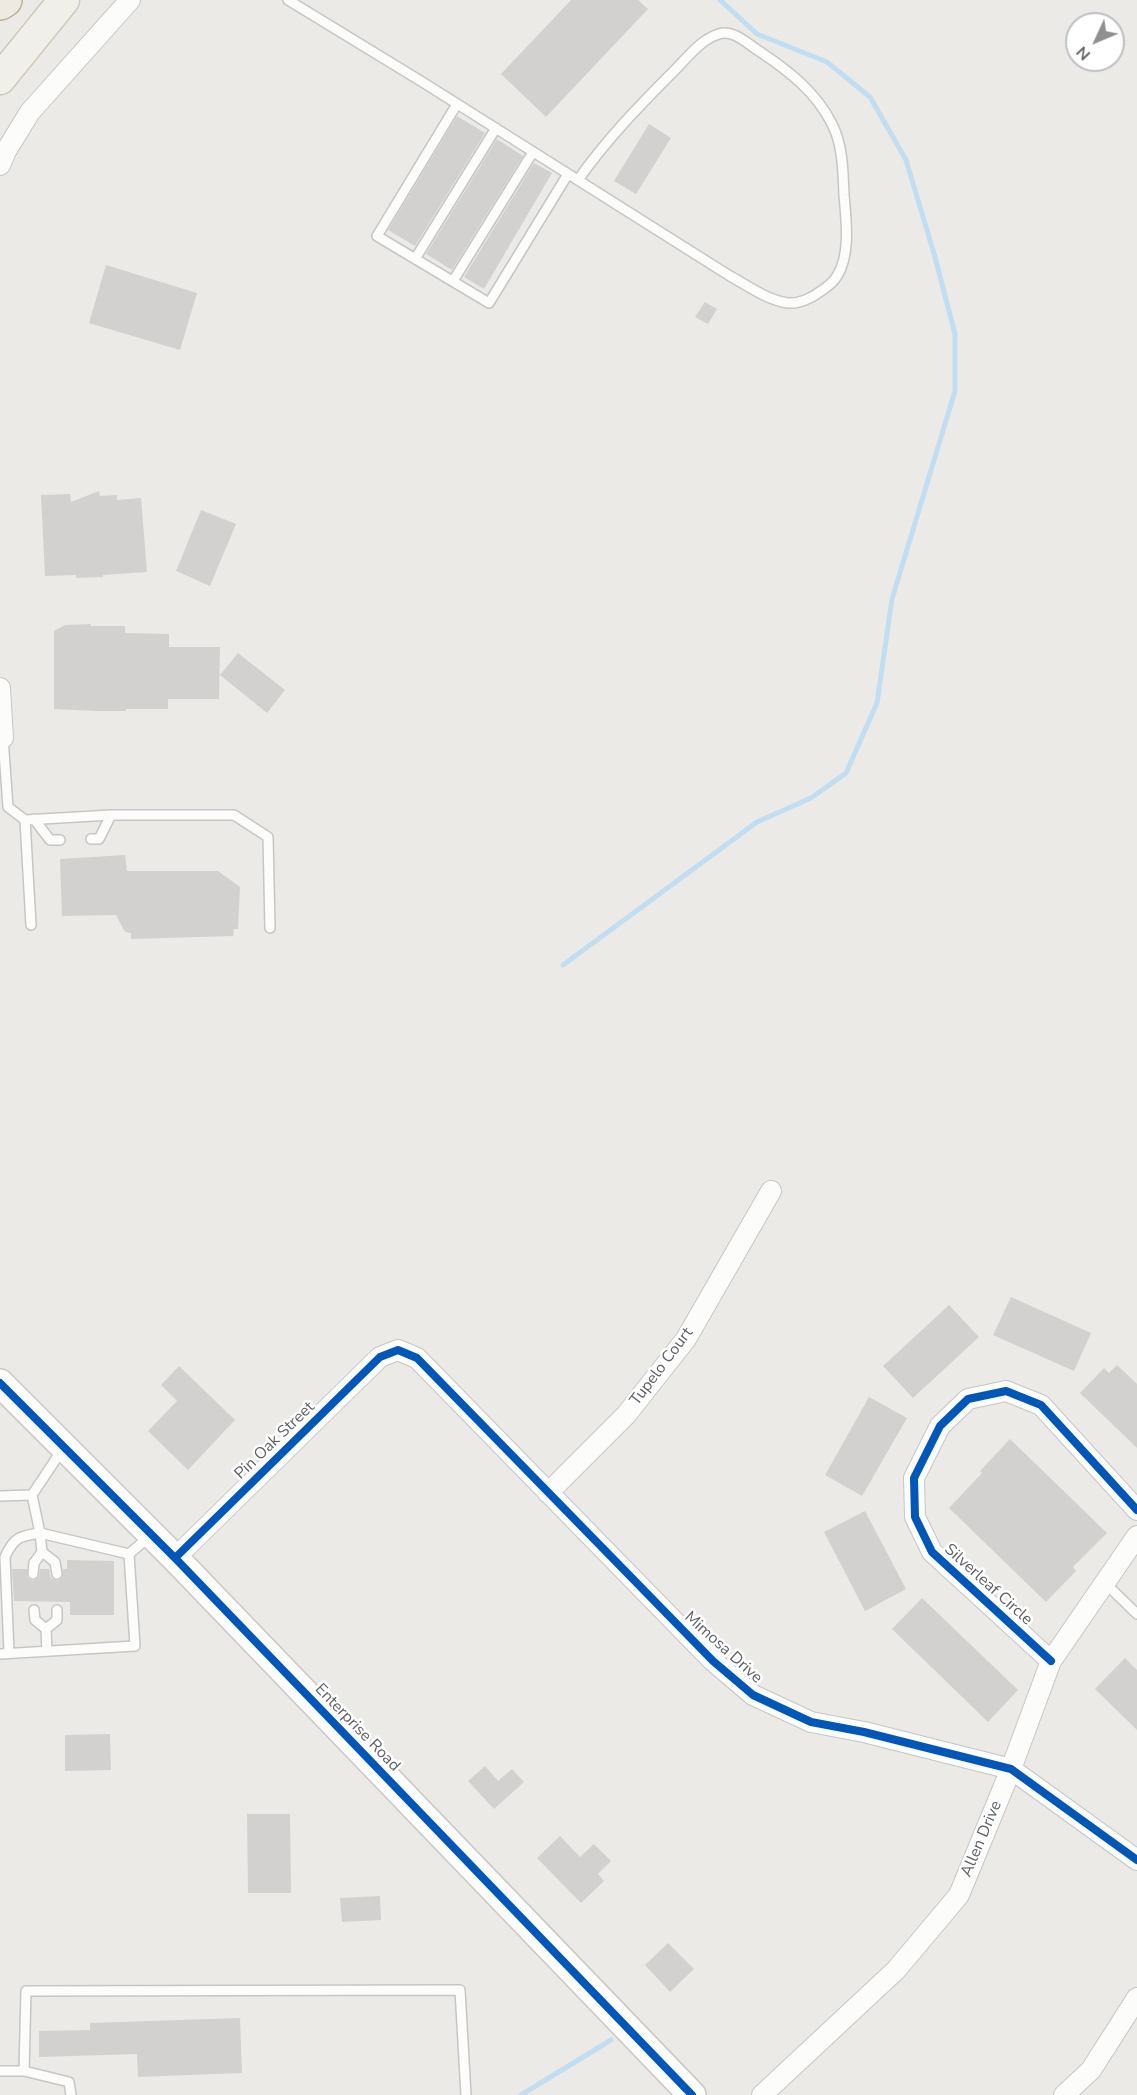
<!DOCTYPE html>
<html>
<head>
<meta charset="utf-8">
<style>
	body { margin:0 }
	#map { position:relative; width:1137px; height:2095px; overflow:hidden; background:#ebeae7; font-family:"Nunito Sans",sans-serif }
	canvas { display:block }
	.north { position:absolute; left:1065px; top:12px; width:60px; height:60px; box-sizing:border-box; background:#fff; border:2px solid #bebfc1; border-radius:50%; rotate:226deg; font-size:16px; font-weight:700; line-height:24px; text-align:center; color:#5d6064 }
	.north::after { content:''; display:block; margin:auto; width:21px; height:27px; background:#8f9092; clip-path:polygon(50% 0,100% 100%,50% 72%,0 100%) }
</style>
</head>
<body>
<div id="map">
<canvas width="1137" height="2095"></canvas>
<div class="north">N</div>
</div>
<script>
const g = document.querySelector('canvas').getContext('2d');
g.lineJoin = 'round';
function trace(path, color, width, dash) { g.strokeStyle = color; g.lineWidth = width; g.lineCap = dash ? 'butt' : 'round'; g.setLineDash(dash || []); g.stroke(path); }
function fill(path, color) { g.fillStyle = color; g.fill(path, 'evenodd'); }
function drawText(font, color, halo, rows, align = 'center') {
  g.font = font + ' "Nunito Sans",sans-serif'; g.lineWidth = 5; g.setLineDash([]); g.textBaseline = 'middle'; g.strokeStyle = halo; g.fillStyle = color; for (const [text, x, y, turn = 0] of rows) {
    g.save(); g.translate(x, y); g.rotate((+turn || 0) * Math.PI / 180); g.textAlign = isNaN(turn) ? turn : align; if (halo) g.strokeText(text, 0, 0); g.fillText(text, 0, 0); g.restore();
  }
}
trace(new Path2D(`
	M563 965 757 822 811 798 846 773 877 703 892 599 955 391V334L935 257 906 160 870 97 827 62 757 34 720 0
	M521 2095 611 2040`), '#c0ddf1', 5);
fill(new Path2D(`
	M571 0H638L648 9 546 117 501 74Z
	M457 116 485 133 415 246 388 230Z
	M649 124 671 138 636 194 614 181Z
	M497 139 523 156 452 270 426 254Z
	M534 163 552 173 484 289 464 277Z
	M106 265 197 293 180 350 89 323Z
	M705 302 717 309 708 324 695 317Z
	M99 491 100 496 117 495V500L141 498 147 572 103 575V577L76 578V575L45 576 41 495 70 494 71 502Z
	M201 510 236 524 210 586 176 571Z
	M91 624V626H125V633L169 634V647H220L219 699H168V709H126V711H96L54 709V631L65 625Z
	M238 653 285 690 267 713 220 675Z
	M125 855 127 871H218L240 887 238 929H234L233 936 131 939V933L125 932 116 915 62 916 60 859Z
	M1011 1297 1091 1333 1074 1371 993 1335Z
	M949 1305 979 1337 913 1398 883 1366Z
	M1117 1365 1137 1384V1448L1080 1393 1104 1368 1109 1373Z
	M179 1366 235 1420 188 1470 148 1431 177 1401 161 1385Z
	M869 1397 907 1418 862 1496 825 1475Z
	M1010 1439 1107 1533 1073 1567 1076 1571 1046 1602 949 1508 982 1473 980 1471Z
	M865 1511 906 1589 865 1611 824 1532Z
	M67 1560 114 1561V1615H70V1602L14 1601 12 1569H27V1577L33 1581 39 1577 40 1569H49L51 1578 58 1581 63 1577V1569H67Z
	M922 1598 1018 1690 988 1722 892 1629Z
	M1125 1658 1137 1670V1730L1095 1689Z
	M110 1734 111 1770 65 1771V1735Z
	M485 1766 498 1781 512 1769 524 1782 494 1809 468 1781Z
	M247 1814H290L291 1893H248Z
	M560 1836 580 1857 594 1844 611 1861 598 1874 604 1881 581 1903 537 1858Z
	M378 1896H380L381 1920 342 1922 340 1898Z
	M668 1943 694 1969 670 1992 645 1965Z
	M240 2018 242 2073 138 2077 137 2054 39 2057V2031L90 2030V2023Z`), '#d2d1d0');
const lane = new Path2D(`
	M288 0 424 83 730 276C748 286 767 300 788 303 799 304 812 298 821 291 827 287 834 282 837 276 851 254 846 219 844 195 843 172 843 145 832 124 816 92 789 71 759 51 748 44 733 29 719 34 701 39 687 58 674 71 639 106 606 140 578 180
	M457 104 377 236 489 303 568 174
	M415 259 496 128
	M453 281 533 152
	M3 738 8 807 25 820 31 925
	M34 819 50 840H60
	M25 820 111 815H234L268 837 270 928
	M91 839H99L111 815
	M62 1450 32 1495 40 1533 129 1554
	M0 1496 32 1495
	M33 1574 34 1563 42 1552
	M1105 1583 1137 1614
	M34 1610 35 1620 46 1629
	M47 1651 46 1629 57 1620V1610
	M9 1653 5 1557C14 1537 20 1536 40 1533L42 1552 55 1562 57 1574
	M0 1654 135 1646 129 1554 150 1536
	M0 2071H24L26 1991 460 1990 466 2095
	M24 2071 69 2082 71 2095`);
const street = new Path2D(`
	M0 165 6 151 30 112 130 0
	M0 688 3 738 0 739
	M548 1493 626 1415 686 1339 771 1191
	M175 1558 380 1357 398 1350 417 1358 713 1661 753 1695 811 1722 864 1732 1011 1769 1137 1860
	M1051 1661 932 1552 915 1517 914 1478 940 1426 968 1399 1006 1391 1041 1405 1137 1510
	M762 2095 896 1970 959 1895 1011 1769 1051 1661 1137 1536
	M1064 2095 1091 2070 1137 1998`);
const secondary = new Path2D(`
	M0 1383 175 1558 692 2095`);
const primary = new Path2D(`
	M0 79 64 0`);
const highway = new Path2D(`
	M0 3 5 0`);
trace(lane, '#c6c6c6', 12);
trace(street, '#c6c6c6', 22);
trace(secondary, '#c8c8c8', 30);
trace(primary, '#d0c8b8', 33);
trace(highway, '#bfb298', 36);
trace(lane, '#fcfcfb', 9);
trace(street, '#fcfcfb', 20);
trace(secondary, '#fcfcfb', 27);
trace(primary, '#f1efe9', 30);
trace(highway, '#eeeae2', 33);
trace(new Path2D(`
	M0 1383 175 1558 692 2095
	M175 1558 380 1357 398 1350 417 1358 713 1661 753 1695 811 1722 864 1732 1011 1769 1137 1860
	M1051 1661 932 1552 915 1517 914 1478 940 1426 968 1399 1006 1391 1041 1405 1137 1510`), '#0057b8', 8);
drawText('16px', '#5d6064', '#fff', [
	["Tupelo Court",662,1367,-53],
	["Pin Oak Street",275,1441,-44],
	["Silverleaf Circle",988,1585,42],
	["Mimosa Drive",723,1648,42],
	["Enterprise Road",357,1728,46],
	["Allen Drive",982,1839,-67]
]);
</script>
</body>
</html>
